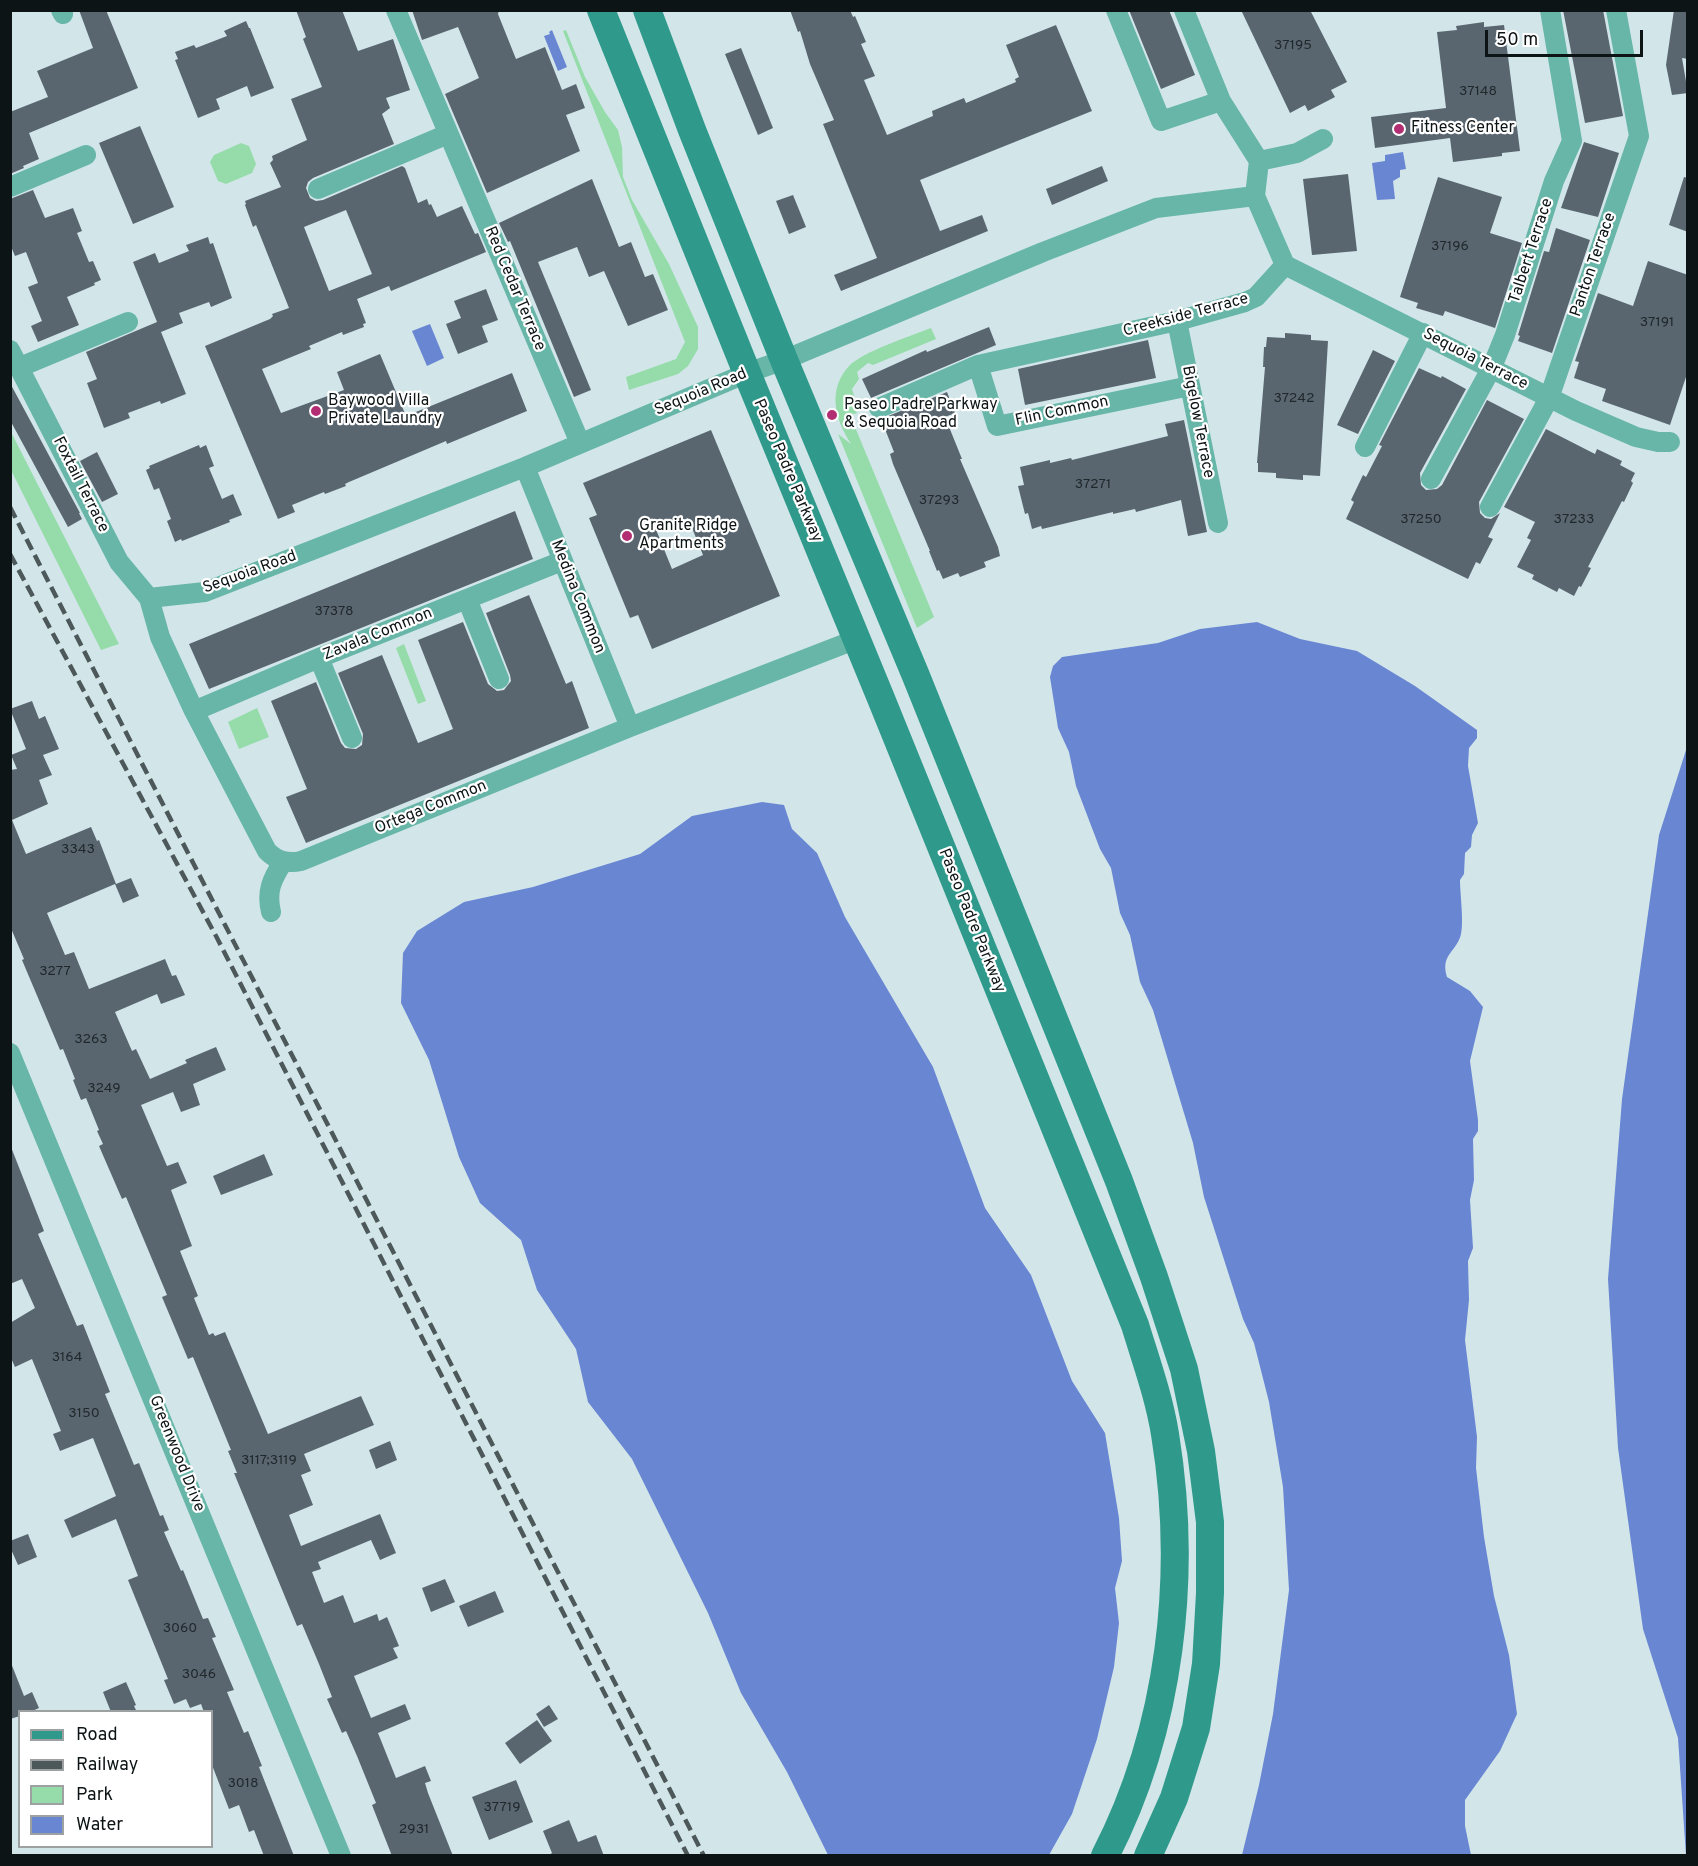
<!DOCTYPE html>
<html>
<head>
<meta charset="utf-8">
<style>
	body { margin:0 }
	#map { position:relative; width:1698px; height:1866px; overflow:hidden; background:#d2e6e9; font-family:Overpass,sans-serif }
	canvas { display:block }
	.frame { position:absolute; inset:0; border:12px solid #0d1415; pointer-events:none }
	.legend { position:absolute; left:18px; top:1710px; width:195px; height:138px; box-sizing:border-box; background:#fff; border:2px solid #9ea1a1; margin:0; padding:8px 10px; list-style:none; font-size:18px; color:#0d1415 }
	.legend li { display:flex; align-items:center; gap:12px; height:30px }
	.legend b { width:30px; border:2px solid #9ea1a1 }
	.scale { position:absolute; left:1485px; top:30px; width:158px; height:27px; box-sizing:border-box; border:3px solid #0d1415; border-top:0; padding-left:8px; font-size:18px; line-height:21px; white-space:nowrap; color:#0d1415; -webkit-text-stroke:4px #fff; paint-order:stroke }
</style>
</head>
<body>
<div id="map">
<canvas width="1698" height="1866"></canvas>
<div class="frame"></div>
<ul class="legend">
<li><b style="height:8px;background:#2f9a8b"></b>Road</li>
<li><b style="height:8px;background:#4c5859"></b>Railway</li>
<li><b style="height:16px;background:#96dcaa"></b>Park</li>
<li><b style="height:16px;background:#6986d3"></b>Water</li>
</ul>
<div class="scale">50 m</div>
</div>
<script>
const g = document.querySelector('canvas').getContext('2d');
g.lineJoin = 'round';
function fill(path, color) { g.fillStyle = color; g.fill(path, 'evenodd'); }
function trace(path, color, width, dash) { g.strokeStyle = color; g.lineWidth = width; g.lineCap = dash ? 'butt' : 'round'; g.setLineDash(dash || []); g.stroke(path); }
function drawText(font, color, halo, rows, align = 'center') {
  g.font = font + ' Overpass,sans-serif'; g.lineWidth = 4.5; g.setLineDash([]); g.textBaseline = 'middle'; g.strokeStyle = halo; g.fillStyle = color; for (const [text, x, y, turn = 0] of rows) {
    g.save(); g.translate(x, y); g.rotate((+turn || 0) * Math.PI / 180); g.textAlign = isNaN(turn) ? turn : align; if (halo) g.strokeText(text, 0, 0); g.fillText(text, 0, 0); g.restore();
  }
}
fill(new Path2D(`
	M566 30 585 77 605 112 618 130 622 147 623 177 632 200 669 264 698 327V349L688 366 678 374 629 390 626 377 676 359 685 342 563 31Z
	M241 143 249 146 256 164 252 173 226 184 218 181 210 162 214 155Z
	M931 328 936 339 873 365 868 363 857 372 859 379 852 389 856 401 854 404 857 413 850 415 934 617 917 628 838 434 851 444C835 419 827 390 849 366 862 352 911 336 931 328Z
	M11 432 119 644 101 650 11 470Z
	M404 644 426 701 418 704 396 648Z
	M257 708 269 737 239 749 228 722Z`), '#96dcaa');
fill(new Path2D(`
	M552 30 567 67 558 71 544 36 550 34 549 32Z
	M1403 152 1406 169 1400 170V177L1393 181 1395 199 1377 200 1372 163 1385 161V155Z
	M430 324 444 358 427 366 412 331Z
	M1257 622 1300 639 1357 651 1415 686 1477 730V738L1469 748 1468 766 1478 823 1472 835 1471 847 1465 853 1464 874 1460 880C1460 893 1464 922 1461 934 1457 952 1440 954 1447 977L1470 991 1483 1007 1470 1061 1478 1120V1131L1473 1139 1474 1180 1470 1200 1473 1248 1468 1261 1469 1300 1465 1340 1477 1437 1476 1468 1484 1537 1494 1596 1509 1655 1517 1714 1500 1751 1465 1800V1826L1471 1855H1242L1259 1785 1273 1714 1289 1590 1283 1487 1269 1402 1254 1343 1243 1319 1204 1197 1193 1143 1153 1010 1140 982 1130 935 1120 913 1111 868 1100 849 1076 786 1069 752 1058 728 1050 677 1053 666 1062 657 1158 643 1200 629Z
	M1687 747 1688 1855 1686 1856 1678 1738 1643 1629 1618 1448 1608 1279 1622 1099 1659 835Z
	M762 802 784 805 792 829 817 853 845 917 933 1067 985 1208 1031 1275 1072 1381 1105 1433 1119 1518 1122 1561 1115 1588 1119 1623 1114 1667 1097 1739 1072 1814 1049 1855H828L787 1772 741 1693 708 1613 632 1459 588 1402 576 1349 537 1290 521 1240 480 1203 459 1157 429 1060 401 1003 403 953 417 931 464 902 533 887 640 854 692 816Z`), '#6986d3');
fill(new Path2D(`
	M79 10H106L138 88 29 133 39 159 23 166 24 168 10 174V112L48 97 37 71 93 48Z
	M296 10H342L358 51 393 39 410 90 386 98 390 108 382 114 394 144 313 178 308 182 306 188 310 198 316 201 323 200 402 166 405 168 418 203 427 199 429 205 431 204 437 217 462 206 475 234 478 233 486 252 391 291 389 286 357 299 366 323 363 324 364 327 343 335 342 332 309 346 311 349 262 369 281 413 344 390 337 372 380 354 406 416 512 373 527 411 447 444 446 441 349 482 345 484 346 486 325 494 324 492 292 505 295 512 278 519 205 346 270 319 273 316 272 314 289 308 256 225 253 227 245 205 246 204 245 201 281 187 270 163 273 160 272 156 307 140 291 99 322 87 303 39 306 37ZM346 210 372 274 329 291 304 227Z
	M412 10H499L498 14 516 59 545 47 562 90 576 84 585 108 566 115 580 151 487 193 445 94 479 78 458 27 422 40Z
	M790 10H850L853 17 855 16 866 42 861 44 875 76 864 80 887 135 933 116 932 111 964 98 966 103 1016 82 1015 79 1019 77 1006 45 1056 25 1092 111 920 180 940 231 982 215 988 231 841 291 834 275 877 258 823 124 834 120 810 64 800 31 798 32Z
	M1129 10H1169L1195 75 1161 89Z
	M1241 10H1310L1347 82 1331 90 1335 97 1308 111 1305 105 1290 113Z
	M1563 10H1603L1623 116 1585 123Z
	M1674 10H1688V59L1682 58 1688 93 1672 95 1666 65Z
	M246 21 249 28H250L274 88 251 97 247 86 216 99 220 109 198 118 175 60 178 59 175 52 194 45 196 48 227 36 224 31Z
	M1484 22V27L1504 25 1520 151 1502 153V156L1453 162 1450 138 1375 148 1371 117 1446 108 1437 32 1457 30 1456 26Z
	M741 48 773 128 758 135 725 54Z
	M140 126 174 207 133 224 99 143Z
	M1584 142 1619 153 1598 217 1561 208Z
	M1102 166 1108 181 1052 205 1046 189Z
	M1348 174 1357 251 1312 255 1303 179Z
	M1438 177 1502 197 1490 233 1522 243 1495 328 1445 311 1443 316 1416 308 1418 303 1400 297Z
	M1684 177 1688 178V232L1669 225Z
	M592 179 619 247 631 242 645 277 653 274 668 310 628 326 604 271 589 277 577 247 538 262 591 390 574 397 510 241 508 242 499 223Z
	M33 190 45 218 73 208 82 231 77 233 89 262 93 261 101 280 94 283 95 285 67 297 79 325 38 342 31 326 42 321 28 287 38 283 26 252 15 256 10 244V199Z
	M793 195 806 227 789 234 776 201Z
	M1556 228 1590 240 1552 353 1518 341 1520 336 1518 335 1544 251 1549 252Z
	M208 237 210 244 213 243 232 298 211 307 209 302 179 313 183 323 161 332 186 394 161 404 160 401 128 413 130 418 104 428 87 383 97 379 86 352 157 322 133 262 155 253 159 263 189 251 186 245Z
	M1648 261 1688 275V371L1670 425 1602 401 1606 389 1574 378 1579 362 1575 361 1598 293 1633 306Z
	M486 289 498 320 482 326 488 342 458 354 446 324 461 318 454 301Z
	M989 327 996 345 871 398 862 379 926 350 927 352Z
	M1285 333 1311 335V340L1328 341 1320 476 1303 475V480L1276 478V473L1258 472V463H1257L1265 367H1263L1264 347H1266L1267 337 1285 338Z
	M1148 340 1156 378 1025 405 1018 369Z
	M1373 350 1395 361 1358 434 1337 425Z
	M1419 368 1441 378 1442 376 1466 389 1420 473 1421 485 1426 490 1437 489 1442 485 1487 400 1524 419 1479 502 1480 513 1485 518 1491 519 1500 513 1488 537 1493 539 1480 564 1476 562 1468 579 1346 519 1354 502 1351 500 1363 475 1366 477 1382 446 1379 445Z
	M10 383 80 513H79L82 519 68 527 10 420Z
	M947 392 955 413 945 417 962 459H960L998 547 1000 556 984 562 986 567 960 577 958 573 943 579 939 570 937 571 929 551H930L893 464 890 454 894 452 881 419Z
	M1184 420 1207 532 1188 536 1181 500 1136 512 1135 509 1113 514V512L1042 529 1041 526 1032 529 1028 513 1025 514 1018 486 1024 485 1020 467 1050 460V463L1071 458 1072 460 1168 436 1165 424Z
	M1546 429 1595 454 1597 449 1622 461 1620 465 1635 473 1631 481 1633 483 1624 502 1622 501 1588 567 1591 568 1581 587 1579 586 1574 596 1559 588 1557 592 1532 579 1534 575 1517 567 1531 540 1527 538 1535 522 1504 507Z
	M711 430 780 596 652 649 638 615 630 618 589 518 597 515 583 483ZM688 518 703 555 672 569 657 532Z
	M199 445 200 448 206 445 214 466 209 468 222 499 233 494 242 515 229 520 230 522 182 541 181 539 175 542 167 521 171 519 159 488 154 490 146 470 150 468 149 466Z
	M97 452 118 494 102 502 80 461Z
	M515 511 533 559 209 689 189 644Z
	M529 595 566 684 572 681 589 728 306 843 286 797 307 789 271 701 316 682 341 743 345 748 356 749 362 745 363 734 338 673 382 655 418 743 453 729 418 640 463 622 488 684 497 691 504 690 511 681 510 675 486 613Z
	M32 701 39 719 45 716 59 749 43 755 52 775 39 780 48 804 12 820 26 854 91 827 97 841 99 840 116 884 131 878 139 896 123 903 115 884 47 913 65 955 74 952 89 989 165 959 172 976 176 975 185 995 161 1004 157 994 115 1012 132 1051 136 1049 150 1079 187 1063 185 1060 216 1047 226 1070 193 1084 200 1105 181 1112 173 1092 141 1105 167 1166 178 1162 187 1183 171 1190 192 1246 180 1251 198 1296 194 1298 209 1335 213 1333 215 1336 225 1332 268 1434 361 1396 374 1425 304 1454 311 1471 301 1475 313 1505 289 1515 301 1546 380 1514 396 1553 380 1560 371 1540 318 1562 321 1569 312 1572 324 1603 343 1595 354 1623 377 1614 379 1621 387 1617 399 1646 393 1648 398 1658 354 1676 371 1718 405 1704 411 1719 378 1733 396 1778 425 1766 431 1781 425 1783 428 1793 453 1856H392L372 1805 376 1803 357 1756 346 1731 342 1733 327 1699 332 1697 319 1664 302 1624 297 1626 234 1473H237L228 1451 231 1450 193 1357 188 1359 162 1297 167 1295 126 1197 122 1199 99 1146 103 1144 97 1131 99 1130 86 1098 81 1100 73 1080 75 1079 63 1049 60 1050 22 960 24 959 10 926V770L17 769 11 755 26 749 10 709Z
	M11 1147 44 1231 38 1234 77 1326 83 1324 110 1392 105 1394 134 1465 139 1463 160 1516 163 1515 169 1530 164 1532 181 1571 183 1570 203 1619 208 1618 216 1637 212 1638 234 1690 227 1692 244 1733 248 1731 262 1766 259 1767 294 1856H264L254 1830 249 1832 239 1805 229 1809 212 1765V1712H204L201 1704 190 1708 186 1699 174 1704 164 1680 168 1679 128 1580 138 1576 116 1519 72 1538 64 1520 116 1496 93 1438 60 1451 53 1434 61 1431 32 1359 15 1367 10 1356V1323L35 1308 22 1279 10 1284Z
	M264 1154 273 1175 221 1195 213 1176Z
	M390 1441 397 1460 376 1469 369 1450Z
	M28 1534 37 1557 18 1565 10 1547V1541Z
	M445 1579 455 1602 431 1612 422 1588Z
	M495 1591 504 1612 468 1627 459 1606Z
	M11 1663 24 1696 32 1692 39 1708 30 1712H20V1716L10 1719Z
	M126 1682 136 1705 134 1706 137 1712H111L103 1692Z
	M549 1705 558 1719 544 1727 536 1714Z
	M537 1720 552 1741 520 1764 505 1743Z
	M516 1780 533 1822 489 1840 472 1797Z
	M569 1820 578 1842 596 1835 604 1856H548L552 1853 543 1831Z`), '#596670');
trace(new Path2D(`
	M61 10 63 14
	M396 10 580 443
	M1116 10 1161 121 1221 101
	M1184 10 1221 101 1259 161 1255 196 1285 265
	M1259 161 1297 153 1323 139
	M10 187 86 155
	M318 189 448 134
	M1285 265 1576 411 1636 437 1658 442H1670
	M1177 321 1218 523
	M10 350 119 562 149 598 160 637 194 711 267 851C277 861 287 864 301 861L630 727 857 639
	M978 365 997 426 1190 386
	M20 367 128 322
	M879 408 978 365 1177 321 1245 302 1256 297 1285 265
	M1365 447 1423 333
	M525 467 630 727
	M1431 479 1492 367 1505 335 1554 181 1572 141 1550 10
	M1490 507 1549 398 1639 136 1616 10
	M149 598 205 592 525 467 747 373 784 360 1043 252 1156 208 1255 196
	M467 599 499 679
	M319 658 352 738
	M194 711 319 658 562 561
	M271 912C266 891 272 879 283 862
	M10 1053 341 1856`), '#67b6a8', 20);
trace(new Path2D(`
	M601 10 747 373 880 696 1135 1325C1146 1361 1159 1397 1165 1434 1188 1575 1171 1728 1105 1856
	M647 10 692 130 784 360 916 676 1119 1181 1154 1277 1184 1369 1201 1451 1210 1522V1593L1206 1664 1196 1728 1174 1798 1148 1856`), '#2f9a8b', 28);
trace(new Path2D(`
	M10 507 704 1856
	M10 554 216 936 688 1856`), '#4c5859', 4.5, [12, 6]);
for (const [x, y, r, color] of [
	[1399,129,6,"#b22d72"],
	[316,411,6,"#b22d72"],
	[832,415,6,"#b22d72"],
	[627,536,6,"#b22d72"]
]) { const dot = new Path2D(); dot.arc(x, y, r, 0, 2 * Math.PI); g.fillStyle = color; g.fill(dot); trace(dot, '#fff', 2); }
drawText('14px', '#20282c', null, [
	["37195",1293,46],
	["37148",1478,92],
	["37196",1450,247],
	["37191",1657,323],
	["37242",1294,399],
	["37271",1093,485],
	["37293",939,501],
	["37250",1421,520],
	["37233",1574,520],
	["37378",334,612],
	["3343",78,850],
	["3277",55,972],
	["3263",91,1040],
	["3249",104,1089],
	["3164",67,1358],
	["3150",84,1414],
	["3117;3119",269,1461],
	["3060",180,1629],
	["3046",199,1675],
	["3018",243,1784],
	["37719",502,1808],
	["2931",414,1830]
]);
drawText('16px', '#0d1415', '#fff', [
	["Fitness Center",1411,129],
	["Baywood Villa",328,402],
	["Private Laundry",328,420],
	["Paseo Padre Parkway",844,406],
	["& Sequoia Road",844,424],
	["Granite Ridge",639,527],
	["Apartments",639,545]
], 'left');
drawText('16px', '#0d1415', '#fff', [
	["Talbert Terrace",1532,251,-72],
	["Panton Terrace",1594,265,-71],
	["Red Cedar Terrace",514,289,67],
	["Creekside Terrace",1186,316,-15],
	["Sequoia Terrace",1475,360,27],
	["Sequoia Road",701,393,-23],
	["Flin Common",1062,412,-12],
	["Bigelow Terrace",1197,422,79],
	["Paseo Padre Parkway",787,471,67],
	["Foxtail Terrace",80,485,63],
	["Sequoia Road",250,573,-20],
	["Medina Common",577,597,68],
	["Zavala Common",378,635,-22],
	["Ortega Common",431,808,-22],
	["Paseo Padre Parkway",971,921,68],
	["Greenwood Drive",176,1454,68]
]);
</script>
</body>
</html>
